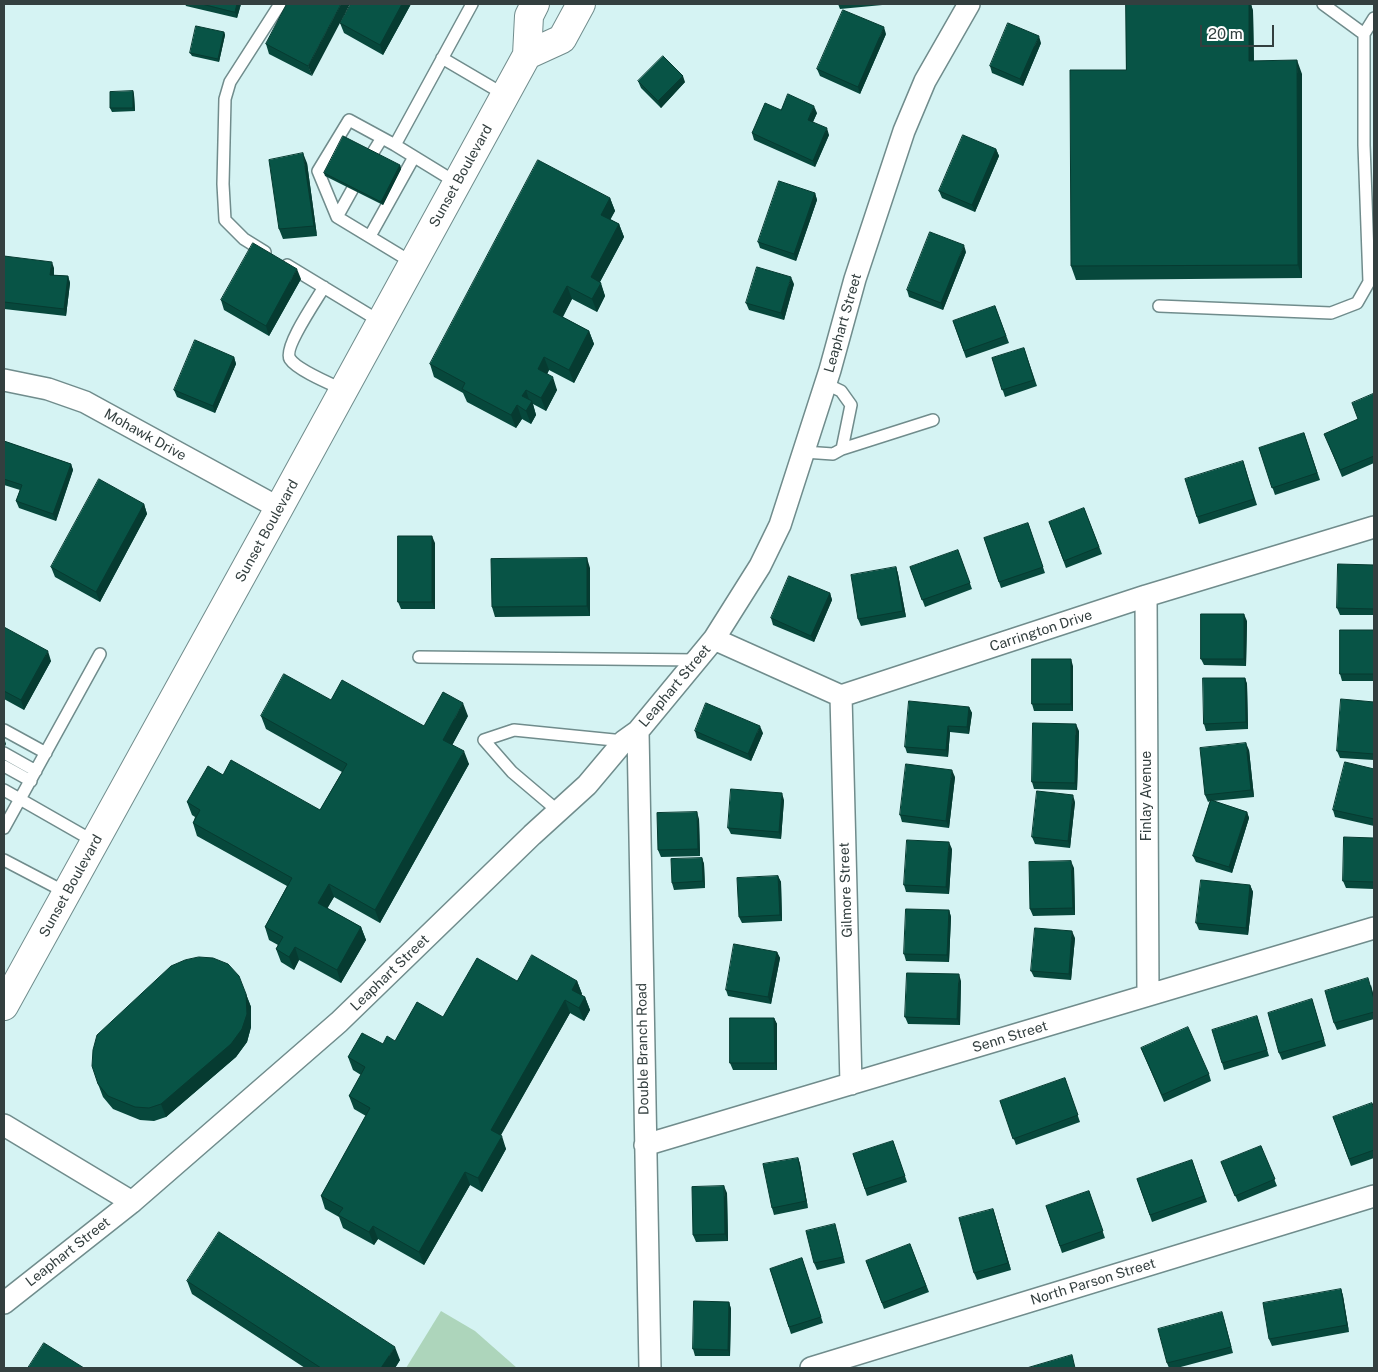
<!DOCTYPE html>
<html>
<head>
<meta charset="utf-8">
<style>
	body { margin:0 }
	#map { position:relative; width:1378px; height:1372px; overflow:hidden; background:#d5f3f3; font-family:"Public Sans",sans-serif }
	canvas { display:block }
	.frame { position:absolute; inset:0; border:5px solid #333f3f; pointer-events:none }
	.scale { position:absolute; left:1200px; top:25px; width:74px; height:22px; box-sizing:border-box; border:2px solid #333f3f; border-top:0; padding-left:6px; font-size:15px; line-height:18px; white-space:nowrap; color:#333f3f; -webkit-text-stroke:4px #fff; paint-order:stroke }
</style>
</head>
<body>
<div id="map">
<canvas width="1378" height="1372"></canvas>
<div class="frame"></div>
<div class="scale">20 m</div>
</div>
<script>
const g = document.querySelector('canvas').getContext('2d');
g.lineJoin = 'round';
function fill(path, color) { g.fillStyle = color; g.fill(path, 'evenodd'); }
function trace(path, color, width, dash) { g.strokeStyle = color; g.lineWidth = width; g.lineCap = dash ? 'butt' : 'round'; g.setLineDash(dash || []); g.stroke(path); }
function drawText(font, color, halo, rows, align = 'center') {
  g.font = font + ' "Public Sans",sans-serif'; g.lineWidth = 5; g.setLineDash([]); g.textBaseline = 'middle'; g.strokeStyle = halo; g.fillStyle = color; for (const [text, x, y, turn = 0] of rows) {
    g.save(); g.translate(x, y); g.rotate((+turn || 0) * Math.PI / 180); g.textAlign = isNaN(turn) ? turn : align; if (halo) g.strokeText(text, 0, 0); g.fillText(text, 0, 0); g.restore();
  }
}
fill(new Path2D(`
	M441 1311 475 1331 517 1368H406Z`), '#add5bb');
const lane = new Path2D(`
	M1323 4 1364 34 1374 18
	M442 58 505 95
	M395 145 457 183
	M372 154 382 138
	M337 217 352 190
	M370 236 414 157
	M265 252 244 239 225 220 223 184 225 99 230 82 280 4
	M413 263 337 217 318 171 349 120 395 145 472 4
	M287 265 381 322
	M324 287C317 299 283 348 290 359 297 370 331 384 344 390
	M1159 306 1331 313 1357 303 1369 282 1364 145V34
	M826 384 841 391 851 405 842 449
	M804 452 833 454 842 449 933 420
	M419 657 696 660
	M4 730 46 753
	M4 753 36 771
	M4 766 31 781
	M4 790 95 842
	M558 811 512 772 484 740 514 730 624 741
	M4 828 100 654
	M4 860 67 893`);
const street = new Path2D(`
	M4 380 48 389 85 402 279 508
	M1146 596 1148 995
	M714 639 841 696 1146 596 1374 527
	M841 696 851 1084
	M638 731 650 1368
	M4 1125 132 1202
	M645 1145 1374 928
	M4 1303 132 1202 339 1022 532 835 587 785 624 741 638 731 714 639 760 566 780 525 830 370 855 279 904 131 925 81 969 4
	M811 1368 1374 1196`);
const primary = new Path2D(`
	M527 55 562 39 581 4
	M4 1006 279 508 527 55 529 16 535 4`);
trace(lane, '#708c8c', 14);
trace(street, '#708c8c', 24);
trace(primary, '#708c8c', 30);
trace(lane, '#fff', 11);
trace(street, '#fff', 21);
trace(primary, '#fff', 28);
fill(new Path2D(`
	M185 4H241L237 18 186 6Z
	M287 4 312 76 269 54 266 44Z
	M351 4H411L383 55 344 33 340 23Z
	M838 4H893L840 9Z
	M1249 4H1251L1253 11 1254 61 1302 74V278L1076 280 1071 266 1126 70Z
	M224 32 225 35 219 62 192 56 190 53Z
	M886 34 860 94 820 76 817 69Z
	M1041 43 1023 86 992 73 990 66Z
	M638 81 685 82 661 108 641 88Z
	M133 91 134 95 135 111 112 112 110 108Z
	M781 110 817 113 813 122 829 135 815 167 754 140 752 133Z
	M996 149 999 156 975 212 942 198 939 191Z
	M307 163 317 236 283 239 279 229Z
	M400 165 401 169 383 205 325 176 324 173Z
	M815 193 817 200 796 261 760 248 758 242Z
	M610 198 615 211 610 219 619 224 624 237 600 282 605 296 597 312 572 299 563 317 589 331 594 344 574 383 549 370 547 374 557 390 546 411 533 404 536 415 531 424 522 419 516 428 467 402 463 393 434 377 430 364Z
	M966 252 943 310 909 297 907 290Z
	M4 256 54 268V275L68 276 70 283 66 316 4 309Z
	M301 279 269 336 224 310 221 300Z
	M794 284 784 320 749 310 746 303Z
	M995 306 1009 343 966 358 953 321Z
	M1024 348 1037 386 1005 397 992 358Z
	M234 357 236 364 215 413 177 397 174 390Z
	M1374 397V463L1342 477 1327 440 1358 419Z
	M1304 433 1320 480 1275 495 1259 448Z
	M4 441 71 464 73 470 56 521 19 508 16 501 20 490 4 485Z
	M1243 461 1257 505 1199 524 1197 517Z
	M144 504 147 514 100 602 55 577 51 567Z
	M1084 508 1102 554 1066 568 1049 522Z
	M1028 523 1045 573 1001 588 984 538Z
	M435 543V609H401L398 602Z
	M958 550 972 589 925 607 910 567Z
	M1374 565V615H1340L1337 608Z
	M896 567 898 574 906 617 861 626 858 619Z
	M590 568V616L495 617 492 607Z
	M830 593 832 600 814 642 773 625 771 618Z
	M1247 621 1246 666 1204 665 1201 659Z
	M4 627 51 661 24 710 4 699Z
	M1374 630V681H1342L1340 674Z
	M1073 666V711H1034L1032 704Z
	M1245 678 1247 684 1248 729 1206 731 1204 724Z
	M331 700 424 726 468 716 452 745 469 764 380 923 334 897 327 908 361 927 366 940 341 983 299 960 294 970 281 962 276 949 278 945 269 940 265 927 287 886 197 836 193 823 195 817 192 815 187 802 223 775 320 810 342 772 266 729 261 716Z
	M1374 702V760L1340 758 1337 751Z
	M969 707 972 713 969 734 950 732 948 757 907 753 905 747Z
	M695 731 763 733 751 761 697 738Z
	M1079 731 1077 790 1034 789 1032 782Z
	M1249 750 1254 797 1213 801 1247 812 1249 818 1232 873 1196 862 1193 856 1210 801 1208 802 1205 795Z
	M1374 769V826L1335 817 1333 810Z
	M955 777 949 828 902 822 900 815Z
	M784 800 781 839 731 834 728 828Z
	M1075 802 1070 848 1035 844 1032 837Z
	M699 819 700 856 661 857 658 850Z
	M1374 838V889L1346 888 1343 881Z
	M952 849 949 894 906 892 904 885Z
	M702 858 704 864 705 888 674 890 672 883Z
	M1074 868 1075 915 1033 916 1030 909Z
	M778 876 781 882 782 921 742 923 739 917Z
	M1250 885 1253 892 1248 935 1199 930 1196 923Z
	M949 910 951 917 949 962 906 961 904 954Z
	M1075 938 1071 980 1034 977 1031 971Z
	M777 952 780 958 771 1004 728 996 726 990Z
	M517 981H577L582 994 581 995 585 997 590 1010 584 1021 570 1013 500 1136 506 1149 482 1192 470 1185 424 1265 378 1239 374 1245 343 1228 339 1217 325 1209 321 1196 366 1116 354 1109 349 1096 361 1075 353 1070 348 1057 383 1044 395 1041Z
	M961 981 960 1025 908 1024 905 1017Z
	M1371 985 1374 997V1019L1337 1030 1334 1023Z
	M246 994 251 1007V1027L247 1042 236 1057 166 1117 154 1121 140 1120 113 1109 103 1097 98 1084Z
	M1312 999 1326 1046 1282 1060 1279 1053Z
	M1257 1016 1269 1056 1224 1070 1222 1063Z
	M774 1018 777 1024V1070H733L730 1063Z
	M1141 1048 1209 1074 1211 1081 1164 1102Z
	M1065 1078 1080 1122 1016 1145 1000 1101Z
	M1374 1109V1158L1351 1166 1333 1117Z
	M893 1141 907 1182 867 1196 853 1154Z
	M1261 1146 1277 1186 1238 1202 1221 1162Z
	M798 1158 800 1164 808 1208 774 1215 772 1208Z
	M1192 1160 1207 1202 1152 1222 1137 1179Z
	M1089 1191 1105 1238 1062 1253 1046 1206Z
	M727 1193 728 1241 696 1242 693 1235Z
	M993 1209 1011 1270 977 1280 974 1273Z
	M837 1231 845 1263 817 1270 814 1263Z
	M910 1244 929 1292 884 1309 866 1261Z
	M802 1258 823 1323 791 1334 770 1269Z
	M187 1281 400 1360 395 1368H305L192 1294Z
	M1341 1289 1343 1296 1349 1332 1272 1346 1269 1339Z
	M729 1302 731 1309 730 1356H695L693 1349Z
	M1224 1319 1233 1353 1177 1368H1169L1167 1363Z`), '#07483c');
fill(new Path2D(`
	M237 4H241L237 18 235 12Z
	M341 4H350L312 76 308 66Z
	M402 4H411L383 55 380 45Z
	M1249 4H1251L1253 11 1254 74 1249 61Z
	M884 27 886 34 860 94 858 87Z
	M224 32 225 35 219 62 218 59Z
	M1039 36 1041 43 1023 86 1020 79Z
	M1297 60 1302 74V278L1298 265Z
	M683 76 685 82 661 108 658 101Z
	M133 91 134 95 135 111 133 108Z
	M814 106 817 113 811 126 808 120Z
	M827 128 829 135 815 167 813 161Z
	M996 149 999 156 975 212 972 205Z
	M303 153 307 163 317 236 314 226Z
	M400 165 401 169 383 205 381 202Z
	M815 193 817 200 796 261 794 254Z
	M610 198 615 211 606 228 601 215Z
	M619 224 624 237 595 291 591 277Z
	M964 245 966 252 943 310 941 303Z
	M52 262 54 268 53 281 50 275Z
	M297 269 301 279 269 336 266 326Z
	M68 276 70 283 66 316 64 309Z
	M791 277 794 284 784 320 781 313Z
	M601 283 605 296 597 312 592 299Z
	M567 286 572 299 558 325 553 312Z
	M589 331 594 344 574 383 569 370Z
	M234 357 236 364 215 413 213 406Z
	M544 357 549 370 543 383 538 369Z
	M553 377 557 390 546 411 541 398Z
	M526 390 530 403 522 396Z
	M532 401 536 415 531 424 526 411Z
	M517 405 522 419 516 428 511 415Z
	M71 464 73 470 56 521 53 514Z
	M144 504 147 514 100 602 96 592Z
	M432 536 435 543V609L432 602Z
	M587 558 590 568V616L587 606Z
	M896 567 898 574 906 617 903 611Z
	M830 593 832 600 814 642 811 636Z
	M1244 614 1247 621 1246 666 1244 659Z
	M48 651 51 661 24 710 21 700Z
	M1071 659 1073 666V711L1071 704Z
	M1245 678 1247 684 1248 729 1246 722Z
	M463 703 468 716 448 753 443 740Z
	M969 707 972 713 969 734 967 727Z
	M1076 724 1079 731 1077 790 1075 783Z
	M760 726 763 733 751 761 748 754Z
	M948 726 950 732 948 757 946 750Z
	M4 738 6 744 4 748Z
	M1246 743 1249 750 1254 797 1251 790Z
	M464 751 469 764 380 923 375 910Z
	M952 770 955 777 949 828 946 821Z
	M782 793 784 800 781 839 779 832Z
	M1073 795 1075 802 1070 848 1068 841Z
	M697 812 699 819 700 856 698 849Z
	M1247 812 1249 818 1232 873 1229 867Z
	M949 842 952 849 949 894 946 887Z
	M702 858 704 864 705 888 703 881Z
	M1071 861 1074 868 1075 915 1073 908Z
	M778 876 781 882 782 921 780 915Z
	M329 884 334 897 323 916 318 903Z
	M1250 885 1253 892 1248 935 1246 928Z
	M949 910 951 917 949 962 947 955Z
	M361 927 366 940 341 983 337 970Z
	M1072 931 1075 938 1071 980 1069 974Z
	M295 947 299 960 294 970 289 957Z
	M777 952 780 958 771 1004 768 997Z
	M959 974 961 981 960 1025 957 1019Z
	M577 981 582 994 576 1003 572 990Z
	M246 994 251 1007V1027L247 1042 236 1057 166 1117 161 1104Z
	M585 997 590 1010 584 1021 579 1008Z
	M565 1000 570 1013 496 1144 491 1130Z
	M774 1018 777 1024V1070L775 1063Z
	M502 1136 506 1149 482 1192 478 1178Z
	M798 1158 800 1164 808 1208 806 1201Z
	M465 1172 470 1185 424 1265 419 1252Z
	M724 1186 727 1193 728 1241 725 1234Z
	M993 1209 995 1215 1011 1270 1008 1263Z
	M373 1226 378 1239 374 1245 369 1232Z
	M1341 1289 1343 1296 1349 1332 1347 1325Z
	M729 1302 731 1309 730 1356 728 1350Z
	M395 1347 400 1360 395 1368H381Z`), '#063b31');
const building = new Path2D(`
	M202 4H237L235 12Z
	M287 4H341L308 66 266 44Z
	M351 4H402L380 45 340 23Z
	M1126 4H1249V61L1297 60 1298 265 1071 266 1070 70H1126Z
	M843 10 884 27 858 87 817 69Z
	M1008 23 1039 36 1020 79 990 66Z
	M196 26 224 32 218 59 190 53Z
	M663 56 683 76 658 101 638 81Z
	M133 91V108H110V92Z
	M788 94 814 106 808 120 827 128 813 161 752 133 765 103 781 110Z
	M963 135 996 149 972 205 939 191Z
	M343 136 400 165 381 202 324 173Z
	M303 153 314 226 279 229 269 160Z
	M538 160 610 198 601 215 619 224 591 277 601 283 592 299 567 286 553 312 589 331 569 370 544 357 538 369 553 377 541 398 526 390 522 396 532 401 526 411 517 405 511 415 462 389 465 383 430 364Z
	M779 181 815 193 794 254 758 242Z
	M930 232 964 245 941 303 907 290Z
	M253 243 297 269 266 326 221 300Z
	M4 256 52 262 50 275 68 276 64 309 4 302Z
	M757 267 791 277 781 313 746 303Z
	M995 306 1006 336 964 351 953 321Z
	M195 340 234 357 213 406 174 390Z
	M1024 348 1034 380 1002 390 992 358Z
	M1373 394 1374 397V456L1340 470 1324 434 1358 419 1352 403Z
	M1304 433 1317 473 1272 488 1259 448Z
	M4 441 71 464 53 514 16 501 22 485 4 479Z
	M1243 461 1254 499 1197 517 1185 479Z
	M99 479 144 504 96 592 51 567Z
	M1084 508 1099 547 1064 561 1049 522Z
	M1028 523 1043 567 999 582 984 538Z
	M398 536H432V602H398Z
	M958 550 970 583 922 600 910 567Z
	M587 558V606L492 607 491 559Z
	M1338 564 1374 565V609L1337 608Z
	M896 567 903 611 858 619 851 575Z
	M789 576 830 593 811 636 771 618Z
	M1201 614H1244V659H1201Z
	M4 627 48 651 21 700 4 691Z
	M1340 630H1374V674H1340Z
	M1032 659H1071V704H1032Z
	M284 674 331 700 342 680 424 726 443 692 463 703 443 740 464 751 375 910 329 884 318 903 361 927 337 970 295 947 289 957 276 949 283 937 265 927 292 878 193 823 200 810 187 802 208 766 223 775 231 760 320 810 347 764 261 716Z
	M1203 678H1245L1246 722 1204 724Z
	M1341 699 1374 702V754L1337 751Z
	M909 701 969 707 967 727 948 726 946 750 905 747Z
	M706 703 760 726 748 754 695 731Z
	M1033 723 1076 724 1075 783 1032 782Z
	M1246 743 1251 790 1205 795 1200 748Z
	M1345 762 1374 769V819L1333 810Z
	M906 764 952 770 946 821 900 815Z
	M731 789 782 793 779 832 728 828Z
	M1037 791 1073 795 1068 841 1032 837Z
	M1211 800 1247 812 1229 867 1193 856Z
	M697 812 698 849 658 850 657 813Z
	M1344 837 1374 838V882L1343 881Z
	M907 840 949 842 946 887 904 885Z
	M702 858 703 881 672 883 671 859Z
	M1071 861 1073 908 1030 909 1029 862Z
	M778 876 780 915 739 917 737 878Z
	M1201 880 1250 885 1246 928 1196 923Z
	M906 909 949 910 947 955 904 954Z
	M1035 928 1072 931 1069 974 1031 971Z
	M734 944 777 952 768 997 726 990Z
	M532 955 577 981 572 990 585 997 579 1008 565 1000 491 1130 502 1136 478 1178 465 1172 419 1252 373 1226 369 1232 338 1215 343 1208 321 1196 370 1108 349 1096 365 1067 348 1057 362 1033 383 1044 387 1036 395 1041 417 1002 443 1017 477 958 517 981Z
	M199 957 213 958 228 964 239 976 246 994 247 1014 242 1029 231 1044 161 1104 149 1108 135 1107 108 1096 98 1084 92 1066 93 1050 97 1035 171 966 185 960Z
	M907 973 959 974 957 1019 905 1017Z
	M1368 978 1374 999V1012L1334 1023 1325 991Z
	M1312 999 1324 1040 1279 1053 1268 1013Z
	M1257 1016 1267 1050 1222 1063 1212 1030Z
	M730 1018H774L775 1063H730Z
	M1188 1027 1209 1074 1162 1095 1141 1048Z
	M1065 1078 1078 1115 1013 1139 1000 1101Z
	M1372 1103 1374 1109V1150L1349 1159 1333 1117Z
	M893 1141 905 1176 865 1189 853 1154Z
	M1261 1146 1275 1179 1235 1196 1221 1162Z
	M798 1158 806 1201 772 1208 763 1164Z
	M1192 1160 1204 1196 1150 1215 1137 1179Z
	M724 1186 725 1234 693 1235 692 1187Z
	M1089 1191 1103 1231 1060 1246 1046 1206Z
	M993 1209 1008 1263 974 1273 959 1218Z
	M835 1224 843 1257 814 1263 806 1231Z
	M219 1232 395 1347 381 1368H321L187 1281Z
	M910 1244 926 1286 882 1303 866 1261Z
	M802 1258 821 1317 789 1327 770 1269Z
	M1341 1289 1347 1325 1269 1339 1263 1303Z
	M694 1301 729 1302 728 1350 693 1349Z
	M1222 1312 1231 1347 1167 1363 1158 1329Z
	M44 1343 84 1368H28Z
	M1072 1355 1075 1368H1027Z`);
fill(building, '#085446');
trace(building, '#063b31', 1);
drawText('14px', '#333f3f', '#fff', [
	["Sunset Boulevard",461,176,-61],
	["Leaphart Street",843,323,-74],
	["Mohawk Drive",145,435,29],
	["Sunset Boulevard",267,531,-61],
	["Carrington Drive",1041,631,-18],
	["Leaphart Street",675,686,-50],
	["Finlay Avenue",1147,796,-90],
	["Sunset Boulevard",71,886,-61],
	["Gilmore Street",846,890,-92],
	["Leaphart Street",390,973,-44],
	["Senn Street",1010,1037,-17],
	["Double Branch Road",643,1049,-91],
	["Leaphart Street",68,1252,-38],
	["North Parson Street",1093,1282,-17]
]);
</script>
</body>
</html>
